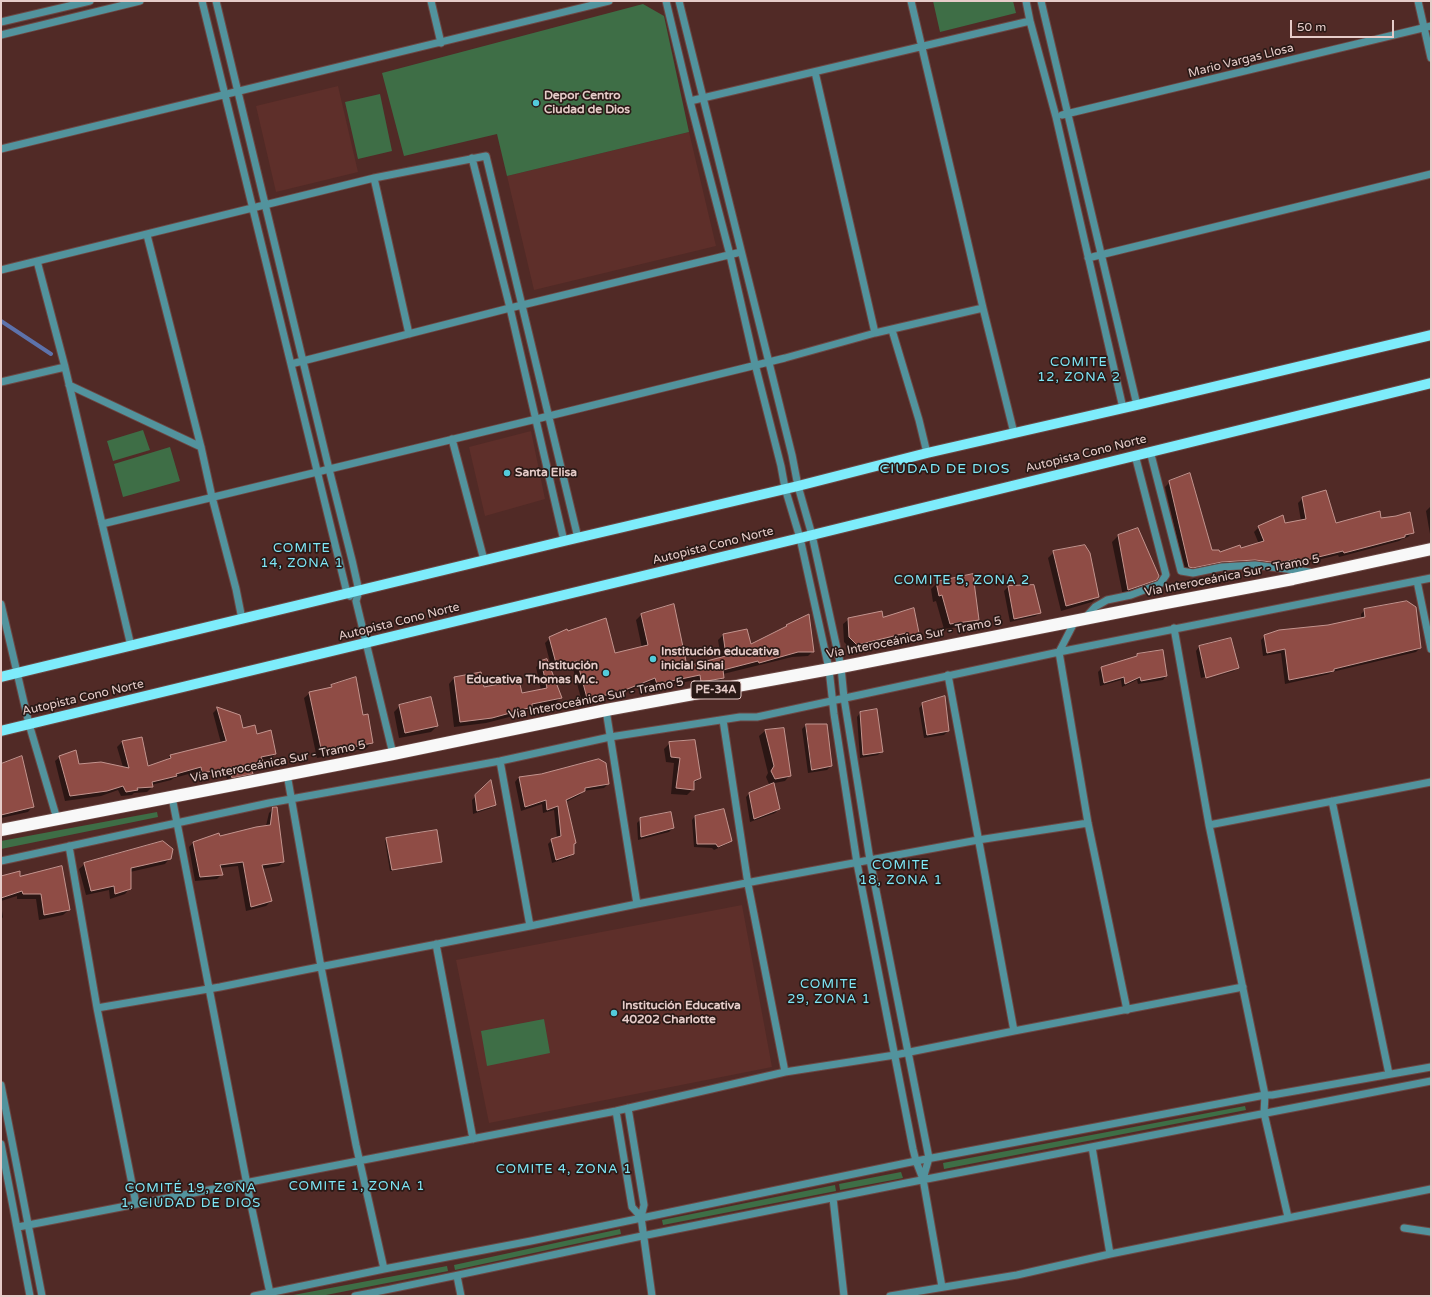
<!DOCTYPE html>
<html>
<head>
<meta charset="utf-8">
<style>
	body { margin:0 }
	#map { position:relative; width:1432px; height:1297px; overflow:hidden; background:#512a26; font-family:"Varela Round",sans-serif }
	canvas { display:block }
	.frame { position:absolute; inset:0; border:2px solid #e6ccc9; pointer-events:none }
	.scale { position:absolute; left:1290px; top:20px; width:104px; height:18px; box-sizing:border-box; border:2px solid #e6ccc9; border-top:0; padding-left:5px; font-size:12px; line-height:14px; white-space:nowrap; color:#e6ccc9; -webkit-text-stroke:3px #2a1916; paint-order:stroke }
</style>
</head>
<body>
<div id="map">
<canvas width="1432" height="1297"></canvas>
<div class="frame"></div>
<div class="scale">50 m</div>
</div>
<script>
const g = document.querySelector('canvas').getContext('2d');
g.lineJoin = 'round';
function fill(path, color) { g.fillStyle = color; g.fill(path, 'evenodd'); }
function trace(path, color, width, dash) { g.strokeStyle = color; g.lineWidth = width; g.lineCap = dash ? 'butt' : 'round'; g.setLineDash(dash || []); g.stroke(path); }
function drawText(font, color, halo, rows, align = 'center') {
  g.font = font + ' "Varela Round",sans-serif'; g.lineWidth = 3.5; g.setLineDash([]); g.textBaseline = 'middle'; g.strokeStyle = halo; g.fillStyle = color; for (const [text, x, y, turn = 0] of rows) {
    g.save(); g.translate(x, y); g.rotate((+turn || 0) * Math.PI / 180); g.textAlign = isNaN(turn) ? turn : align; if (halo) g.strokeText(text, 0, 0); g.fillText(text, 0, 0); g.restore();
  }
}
fill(new Path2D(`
	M338 86 358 172 276 192 256 106Z
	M689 132 716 246 534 290 507 176Z
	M531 431 545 499 485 516 469 447Z
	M742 905 772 1067 489 1123 456 960Z`), '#5e2f2a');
fill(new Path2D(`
	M933 1H1013L1016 13 940 32Z
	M643 4 664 16 689 132 507 176 497 134 404 156 382 73Z
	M380 94 392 151 358 159 345 102Z
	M143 430 150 450 113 461 107 441Z
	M170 447 180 481 123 497 114 464Z
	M157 812 158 817 1 849V841Z
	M544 1019 550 1053 487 1066 481 1031Z
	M1245 1106 1246 1110 944 1169 943 1163Z
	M901 1172 903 1178 840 1190 839 1184Z
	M835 1185 836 1191 663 1225 662 1220Z
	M620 1229 621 1234 455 1270 454 1265Z
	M447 1266 448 1271 321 1296H288Z`), '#3e6e46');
fill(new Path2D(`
	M1170 482 1211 552 1219 553 1259 544 1254 532 1259 527 1285 524 1301 521 1298 503 1303 498 1336 524 1380 519 1413 532 1408 537 1402 539 1399 541 1339 557 1338 555 1293 566 1292 562 1273 567 1185 572 1165 487Z
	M1430 507H1431V534H1430L1426 511Z
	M1118 536 1156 579 1150 585 1123 596 1112 542Z
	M1054 552 1098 596 1092 602 1061 611 1048 558Z
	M937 583 978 619 972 625 944 629 936 601 933 602 931 589Z
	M1033 586 1040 612 1036 616 1010 622 1004 591 1008 587Z
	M1365 610 1420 648 1416 652 1332 672 1329 674 1285 684 1281 653 1263 656 1261 640 1265 636 1328 626 1361 618V614Z
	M641 615 686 667 721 658 718 640 723 635 746 630 750 646 784 628 787 625 813 651 808 656 792 657 723 674V678L717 683 696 687V680L652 688 650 682 621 694 619 696 582 702 572 665 551 672 561 697 555 703 529 709 525 713 486 723 454 727 449 684 454 678 483 688 521 694 541 690 536 667 542 662 550 670H552L545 643 550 638 614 654 642 648 636 620Z
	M882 618 918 633 913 639 902 643 901 638 852 650 844 642 843 624 849 619Z
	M1199 647 1238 667 1234 671 1202 681 1235 670V668L1201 678 1196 651Z
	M1137 655 1166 676 1163 680 1138 684 1137 680 1122 687 1121 680 1100 686 1098 672 1102 668 1133 658Z
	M332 686 362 716 372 742 367 748 317 758 304 698 310 693 328 689Z
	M923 704 948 731 944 735 924 738 919 708Z
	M400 706 437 726 431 732 399 738 394 712Z
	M218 708 242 729 256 735 275 754 270 759 261 760V762L257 767 250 768 251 773 247 778 228 782 225 773 197 777 196 772 174 778 171 780 151 785 152 787 147 792 134 793 132 795 121 796 118 790 101 796 65 801 55 761 60 757 78 765 123 767 117 747 122 742 141 738 148 768 166 761 170 756 221 743 213 713Z
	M860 713 882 751 878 755 860 758 857 717Z
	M806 725H826L831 766 827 770 808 773 802 729Z
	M765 731 790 775 785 781 769 784 766 777 768 773 759 736Z
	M670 743 700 778 693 784V789L687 795 671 794 674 763 666 762 664 749Z
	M1 765 33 806 28 812 1 818Z
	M519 777 608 784 604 788 583 791 580 795 566 802 575 843 573 845V854L568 858 552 863 548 844 552 840 557 838 554 810 543 813 542 804 521 811 515 782Z
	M491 782 495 804 491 808 473 814 472 800Z
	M749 794 779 809 775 813 750 822 746 797Z
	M274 808 283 862 279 866 262 869 271 901 266 906 246 911 238 866 220 868 221 875 217 879 195 881 189 847 193 843 266 826 269 813Z
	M695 816 731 840 727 844 714 850 712 848 694 847 692 820Z
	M641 819 673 828 669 832 638 840 637 823Z
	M387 839 441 861 439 863 390 871 385 841Z
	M170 858 165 864 130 872V888L125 894 110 899 109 890 86 895 79 869 85 864Z
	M1 877H19L69 910 63 915 39 920 36 899H17V896L1 901Z
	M1 905 3 917 1 920Z`), '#0007');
trace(new Path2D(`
	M1 321 51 354`), '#5d72ab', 4);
const building = new Path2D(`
	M1190 473 1212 550H1219L1220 552 1240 545 1241 548 1264 541 1258 526 1283 515 1285 523 1306 519 1302 497 1326 490 1336 523 1380 511 1381 518 1396 516 1410 512 1414 533 1405 535V537L1344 553 1343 551 1298 562 1297 559 1278 563 1255 560 1222 562 1193 568 1189 567 1169 481Z
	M1138 528 1159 576 1157 580 1128 590 1118 535Z
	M1085 545 1090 553 1099 597 1066 606 1053 551Z
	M973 574 979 620 950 624 942 595 939 596 936 582Z
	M1034 585 1041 613 1014 619 1008 586Z
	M1407 601 1416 607 1421 648 1334 669V671L1289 680 1285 649 1267 653 1264 635 1279 630 1328 625 1365 617 1364 609Z
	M674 604 687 666 726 656 723 634 747 629 751 644 787 626 786 625 809 614 814 652H798L759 663 758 661 723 670 724 678 701 682 700 675 657 684 655 678 625 690V692L587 698 577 661 557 667 549 637 567 629 568 631 606 618 615 653 648 645 641 614Z
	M914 608 919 633 907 638 906 633 857 645 849 637 848 618 882 611 883 617Z
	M1231 638 1239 668 1206 678 1199 646Z
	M1163 650 1167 676 1141 681 1140 677 1125 684 1124 677 1104 683 1101 667 1137 656V654Z
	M547 659 562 698 532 704V707L492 718 460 722 454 677 481 672 484 687 519 680 522 693 547 688 541 661Z
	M356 677 363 715 368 714 373 743 322 753 309 692 332 687 331 685Z
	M945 696 949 731 927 735 922 703Z
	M431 697 438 726 405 733 399 705Z
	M217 707 240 715 243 728 255 725 257 734 271 730 276 754 261 757 263 762 250 764 253 774 232 778 230 768 202 773 201 767 176 774 177 776 152 782 153 787 137 788 138 790 126 792 123 786 107 791 70 796 59 756 76 750 79 764 101 762 129 768 122 741 142 737 148 766 171 758 170 755 226 741Z
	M877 709 883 752 863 755 860 712Z
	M806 724H827L832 766 812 770Z
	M784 728 791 776 775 779 771 771 774 766 765 730Z
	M695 740 701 778 694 781V790L676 788 680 758 671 757 669 742Z
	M22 756 34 807 1 815V764Z
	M599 759 606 763 609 784 585 788V791L566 800 576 843 574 844V854L556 860 551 839 561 836 558 806 547 810 546 800 525 807 519 777 541 774Z
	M491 780 496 805 477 811 475 795Z
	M774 783 780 809 754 819 749 793Z
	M273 807H277L284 862 262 865 272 901 251 907 243 862 220 865 223 875 200 877 193 842 219 833 220 836 256 827 270 825Z
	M724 809 732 841 718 847 716 844H697L695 816Z
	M671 812 674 828 641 837 640 818Z
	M437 830 442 862 392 870 386 838Z
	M163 841 173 849 171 859 131 868V889L115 894 114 886 91 891 84 863Z
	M62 866 70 910 44 915 41 894H23L22 891 1 898V876L20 871V876Z`);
fill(building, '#8f4c45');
trace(building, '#c3948e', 1);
const minor = new Path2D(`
	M202 1 347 593 350 596
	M216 1 329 469 352 560 359 591 356 601 393 754
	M431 1 441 43
	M666 1 690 101 730 255 755 364 781 466 785 488 800 538 829 669 834 714 857 863 913 1149 916 1161 923 1179 942 1287
	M679 1 792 455 798 486 812 535 841 667 844 698 870 860 929 1158 923 1179
	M911 1 960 209 983 308 1014 433
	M1026 1 1030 21 1056 117 1123 408
	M1041 1 1137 405
	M1418 1 1431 58
	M1 22 90 1
	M1 35 140 1
	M815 72 875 333
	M690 101 1030 21
	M1062 115 1431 26
	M1 149C204 99 407 52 609 1
	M472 158 510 308 564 541
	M374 178 409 334
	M147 235 201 447 212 497 236 589 242 619
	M1088 258 1431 174
	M37 261 65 367 131 646
	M1 270 374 178 486 156 578 538
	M892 330 919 420 927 453
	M291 364 510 308 741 252
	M1 382 65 367
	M69 385 201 447
	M452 439 484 560
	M1150 451 1181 571 1193 573 1222 567 1255 565 1310 572
	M102 524 549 416 785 358 875 333 983 308
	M1417 581 1431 649
	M1 604 29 724 57 819
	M1084 619 1095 607 1107 600 1131 595 1160 584 1166 575 1135 455
	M1075 621 1059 652 1088 823 1127 1010
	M1174 628 1209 825 1265 1095 1264 1113 1288 1217
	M948 675 1014 1031
	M606 710 637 904
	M723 720 748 884 785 1072
	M500 761 530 926
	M287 774 321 967 356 1145 384 1269
	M172 797 250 1200 270 1293
	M1332 801 1389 1074
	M1209 825 1431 782
	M69 846 97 1008 136 1204
	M1 861 269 803 500 761 610 737 740 717H757L1059 652 1431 578
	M436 944 473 1139
	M97 1008 220 987 304 970 530 926 637 904 767 879 978 840 1088 823
	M1 1085 42 1296
	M628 1108 644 1205 641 1217 652 1296
	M616 1111 632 1207 641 1217
	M1 1144 30 1296
	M1092 1147 1110 1254
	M833 1198 844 1296
	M18 1227 616 1111 785 1072 895 1055 1014 1031 1243 987
	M1404 1228 1431 1232
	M457 1276 461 1296
	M254 1296 384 1269 531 1241 916 1161 1265 1095H1272L1431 1067
	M355 1296C453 1277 550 1255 647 1235 908 1182 1169 1131 1431 1081
	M890 1296 1017 1275 1110 1254 1431 1189`);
const major = new Path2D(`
	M1 677 564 541 798 486 927 453 1137 405 1431 335
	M1 731 800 538 1431 383`);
const highway = new Path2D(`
	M1 830 393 754 606 710 841 667 1155 605 1293 579 1431 549`);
trace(minor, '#6c4743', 9);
trace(major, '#6c4743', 12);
trace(highway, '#6c4743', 14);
trace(minor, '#52939d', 7);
trace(major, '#7eecfb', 10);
trace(highway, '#f8f8f8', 12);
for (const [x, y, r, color] of [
	[536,103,4,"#53cbdb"],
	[507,473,4,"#53cbdb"],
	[653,659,4,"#53cbdb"],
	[606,673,4,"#53cbdb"],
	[614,1013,4,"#53cbdb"]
]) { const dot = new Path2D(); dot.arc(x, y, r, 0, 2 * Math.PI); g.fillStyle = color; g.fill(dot); trace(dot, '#2a1916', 1.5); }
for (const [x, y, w] of [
	[716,690,50]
]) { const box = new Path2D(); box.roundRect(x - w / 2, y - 9, w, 18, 3); g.fillStyle = '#2a1916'; g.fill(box); trace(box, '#e6ccc9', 1); }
drawText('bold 11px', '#e6ccc9', null, [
	["PE-34A",716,690]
]);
drawText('12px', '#e6ccc9', '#2a1916', [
	["Mario Vargas Llosa",1241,61,-14],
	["Autopista Cono Norte",1086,454,-14],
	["Autopista Cono Norte",713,546,-14],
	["Vía Interoceánica Sur - Tramo 5",1232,576,-11],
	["Autopista Cono Norte",399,622,-14],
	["Vía Interoceánica Sur - Tramo 5",914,638,-11],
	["Autopista Cono Norte",83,698,-13],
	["Vía Interoceánica Sur - Tramo 5",596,699,-11],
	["Vía Interoceánica Sur - Tramo 5",278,762,-11]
]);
drawText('bold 12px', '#e6ccc9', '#2a1916', [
	["Depor Centro",544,96],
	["Ciudad de Dios",544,110],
	["Santa Elisa",515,473],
	["Institución educativa",661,652],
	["inicial Sinai",661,666],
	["Institución",598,666,"right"],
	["Educativa Thomas M.c.",598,680,"right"],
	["Institución Educativa",622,1006],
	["40202 Charlotte",622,1020]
], 'left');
g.letterSpacing = '1px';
drawText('13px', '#7fe8f8', '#2a1916', [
	["COMITE",1079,363],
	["12, ZONA 2",1079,378],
	["COMITE",302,549],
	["14, ZONA 1",302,564],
	["COMITE 5, ZONA 2",962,581],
	["COMITE",901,866],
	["18, ZONA 1",901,881],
	["COMITE",829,985],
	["29, ZONA 1",829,1000],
	["COMITE 4, ZONA 1",564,1170],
	["COMITE 1, ZONA 1",357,1187],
	["COMITÉ 19, ZONA",191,1189],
	["1, CIUDAD DE DIOS",191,1204]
]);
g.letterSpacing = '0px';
g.letterSpacing = '1px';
drawText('14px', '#7fe8f8', '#2a1916', [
	["CIUDAD DE DIOS",945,469]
]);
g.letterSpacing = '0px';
</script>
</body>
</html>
